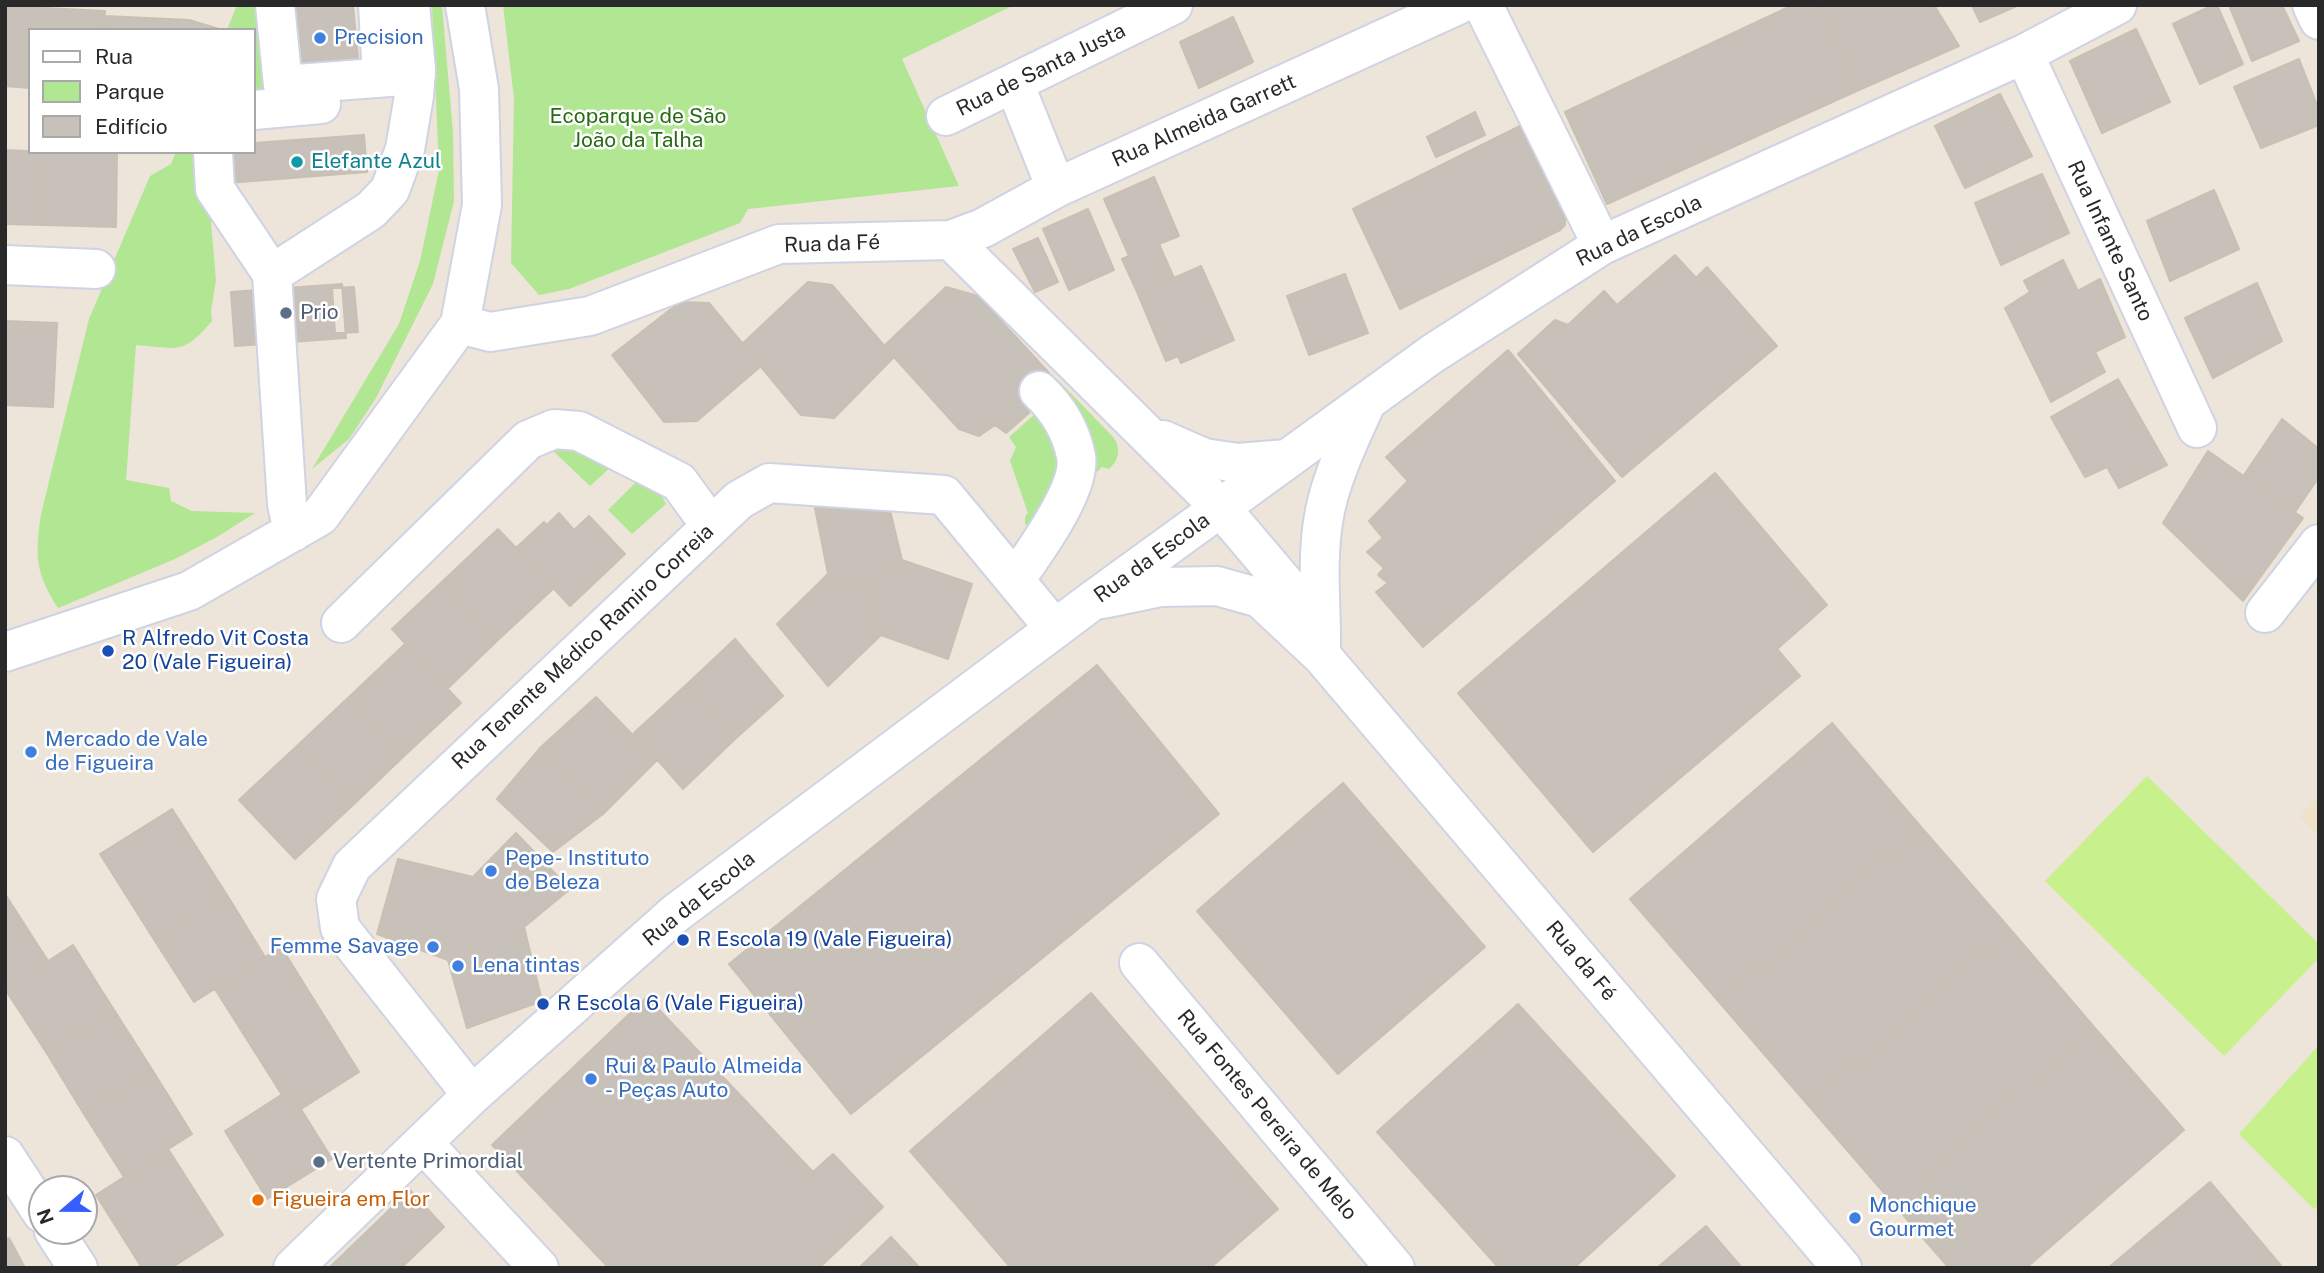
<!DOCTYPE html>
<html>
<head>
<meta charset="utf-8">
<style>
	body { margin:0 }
	#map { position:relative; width:2324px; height:1273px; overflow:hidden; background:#ede4da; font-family:"Public Sans",sans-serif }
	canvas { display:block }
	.frame { position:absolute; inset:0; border:7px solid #292929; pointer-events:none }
	.legend { position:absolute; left:28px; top:28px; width:228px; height:126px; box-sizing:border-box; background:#fff; border:2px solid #a9a9a9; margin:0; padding:9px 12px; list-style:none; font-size:21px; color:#292929 }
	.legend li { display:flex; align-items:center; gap:14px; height:35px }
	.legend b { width:35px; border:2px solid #a9a9a9 }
	.north { position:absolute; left:28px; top:1175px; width:70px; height:70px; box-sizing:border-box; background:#fff; border:2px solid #a9a9a9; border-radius:50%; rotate:250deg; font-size:19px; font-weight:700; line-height:28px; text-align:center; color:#292929 }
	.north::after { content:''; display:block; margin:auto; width:24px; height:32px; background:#345eff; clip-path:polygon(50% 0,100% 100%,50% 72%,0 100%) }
</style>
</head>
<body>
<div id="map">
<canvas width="2324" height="1273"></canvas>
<div class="frame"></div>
<ul class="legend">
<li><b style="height:9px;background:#fff"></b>Rua</li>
<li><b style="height:19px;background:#b1e792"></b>Parque</li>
<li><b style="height:19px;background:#c8c1ba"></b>Edifício</li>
</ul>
<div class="north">N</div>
</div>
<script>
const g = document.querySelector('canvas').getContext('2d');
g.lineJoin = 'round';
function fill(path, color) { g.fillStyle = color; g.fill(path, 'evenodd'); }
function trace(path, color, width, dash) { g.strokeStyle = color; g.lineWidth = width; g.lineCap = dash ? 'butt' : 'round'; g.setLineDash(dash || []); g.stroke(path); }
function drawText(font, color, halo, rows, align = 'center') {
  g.font = font + ' "Public Sans",sans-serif'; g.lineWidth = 5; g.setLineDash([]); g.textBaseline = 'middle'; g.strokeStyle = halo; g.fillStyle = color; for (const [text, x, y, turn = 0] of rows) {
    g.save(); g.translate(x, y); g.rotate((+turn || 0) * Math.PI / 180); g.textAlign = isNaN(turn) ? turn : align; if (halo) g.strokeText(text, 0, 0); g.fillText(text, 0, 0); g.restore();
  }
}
fill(new Path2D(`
	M2319 797V836L2299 817Z`), '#f0e2c8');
fill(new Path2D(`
	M237 5H263L271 93 254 94V30H227Z
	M432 5H442L453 133 454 201 433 284 376 398 349 439 312 469 399 324 420 261 439 170Z
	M503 5H1014L902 59 959 186 748 209 740 223 569 289 539 295 511 263 514 99Z
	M176 152H205L216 280 211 311 212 321C182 356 178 348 136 345L126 480 169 488 171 501 192 511 255 513 217 537 175 559 58 608C35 573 35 555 41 514L89 319 150 176 171 164Z
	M1058 380 1114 438C1121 449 1119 460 1109 469L1102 467 1096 473 1060 552 1054 548 1085 467 1048 386Z
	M1035 414 1059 440 1063 461 1037 521 1025 525V517L1028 513 1010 461 1016 447 1009 437Z
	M575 447 613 465 590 486 551 449Z
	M642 476 655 483 666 504 632 534 608 510Z`), '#b1e792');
fill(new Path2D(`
	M2147 776 2319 944V958L2224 1056 2045 881Z
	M2319 1045V1204L2314 1209 2239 1134Z`), '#c8f08d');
const building = new Path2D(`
	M280 5H353L359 70 286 76Z
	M1793 5H1818L1861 89 1607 204 1565 112Z
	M1818 5H1934L1959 46 1861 89Z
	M1972 5H2019L1980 22Z
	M2213 5H2217L2243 64 2200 84 2173 24Z
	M2229 5H2282L2299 41 2252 61Z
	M5 6 105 11 104 30H30V88L5 86Z
	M105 16 189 20 219 29 104 30Z
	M1233 17 1253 62 1199 88 1180 42Z
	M2136 29 2170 102 2102 133 2070 61Z
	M2299 59 2319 110V125L2261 148 2234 87Z
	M2000 94 2032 156 1965 188 1935 126Z
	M1475 112 1485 135 1436 157 1427 137Z
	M1520 126 1565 217V225L1560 230 1400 309 1353 209Z
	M364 135 367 172 228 183 226 152H254V143Z
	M5 150 47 152 45 225 5 224Z
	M47 152 117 153 116 227 45 225Z
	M2042 174 2069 233 2001 265 1975 203Z
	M1154 177 1179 236 1159 244 1174 278 1138 294 1122 259 1129 256 1104 199Z
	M2214 190 2239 249 2170 281 2147 221Z
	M1088 209 1114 270 1069 290 1043 229Z
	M1038 238 1058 282 1035 292 1013 249Z
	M1675 255 1696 278 1707 267 1777 346 1622 477 1518 354 1555 320 1568 325 1604 291 1617 305Z
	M2063 260 2078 291 2100 279 2125 337 2095 352 2105 372 2051 402 2005 308 2030 292 2024 281Z
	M1201 266 1234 340 1181 363 1178 356 1166 361 1138 294Z
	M1345 274 1368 333 1309 355 1287 296Z
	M808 282 832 285 894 357 834 418 801 415 742 344Z
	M2257 283 2282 341 2213 378 2185 318Z
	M342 284 346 338 235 346 231 292Z
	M354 287 358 332 335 333 332 288Z
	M946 287 978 296 1049 373 1025 397 1029 413 1006 433 995 425 979 436 959 429 884 346Z
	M680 302 709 303 761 366 697 421 664 422 612 355Z
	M5 321 57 323 53 407 5 405Z
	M1508 350 1615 481 1423 647 1376 592 1388 583 1378 575 1384 568 1367 552 1383 538 1369 521 1408 481 1386 457Z
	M2118 379 2167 465 2119 488 2107 467 2085 477 2051 417Z
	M2282 419 2319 449V477L2295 512 2244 475Z
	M2208 451 2303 518 2243 601 2163 523Z
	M1715 473 1827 605 1777 649 1800 676 1593 852 1458 693Z
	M887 498 902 560 867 584 828 574 815 508Z
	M559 513 574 530 589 516 625 554 570 606 516 548 544 522 547 525Z
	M498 529 554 588 500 638 444 580Z
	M902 560 972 584 948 659 881 635 867 584Z
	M828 574 867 584 881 635 828 686 777 624Z
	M444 580 500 638 447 689 392 629Z
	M735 639 783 696 734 740 685 686Z
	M405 644 461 703 404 756 349 697Z
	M1097 665 1219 814 851 1114 729 964Z
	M685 686 734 740 683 789 634 733Z
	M349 697 404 756 354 804 298 745Z
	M596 697 657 760 603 814 541 747Z
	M1832 723 1921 827 1720 1003 1630 899Z
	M298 745 354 804 295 859 239 800Z
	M541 747 603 814 553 852 497 799Z
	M1343 783 1485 947 1338 1074 1197 911Z
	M172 809 227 895 155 941 100 854Z
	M1921 827 2010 929 1808 1105 1720 1003Z
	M516 833 570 889 524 927 542 1001 467 1028 448 960 377 934 398 859 473 877Z
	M5 894 48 961 5 989Z
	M227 895 265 957 194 1002 155 941Z
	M2010 929 2094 1027 1892 1202 1808 1105Z
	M73 945 114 1010 46 1052 5 989Z
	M281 947 359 1072 301 1109 289 1090 282 1095 215 989Z
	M1091 993 1278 1209 1210 1268H1011L910 1151Z
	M647 997 813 1172 833 1154 883 1207 819 1268H609L492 1145Z
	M1518 1004 1675 1176 1574 1268H1499L1377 1132Z
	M114 1010 153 1071 84 1114 46 1052Z
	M2094 1027 2184 1130 2026 1268H1949L1892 1202Z
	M153 1071 192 1134 124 1177 84 1114Z
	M289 1090 332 1159 267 1199 225 1131Z
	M168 1149 223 1235 171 1268H142L96 1195Z
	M2210 1182 2283 1268H2108Z
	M410 1190 444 1227 401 1268H329Z
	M1706 1226 1742 1268H1657Z
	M891 1237 920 1268H859Z
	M9 1238 25 1268H5V1241Z`);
fill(building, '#c8c1ba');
trace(building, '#c8c0b3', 2);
const minor = new Path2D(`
	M275 5 283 85 416 75
	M378 5 382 77
	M1483 5 1602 245
	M2312 5 2319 20
	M2024 54 2197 428
	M1014 83 1056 188
	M254 110 321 104
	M946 116 1173 5
	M213 152 215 189 272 274
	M951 240 983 228 1056 188 1458 5
	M5 265 96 269
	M460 324 490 332 590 316 779 244 951 240 1220 507 1321 626
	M1163 440 1204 458 1238 463 1287 459
	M293 532 287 504 272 274 371 210 390 190 405 149 414 96 416 69 410 5
	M1015 580C1034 553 1082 488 1076 456 1071 431 1057 408 1039 391
	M1103 599 1161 587 1217 586 1260 598 1321 655C1322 604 1314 549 1328 498 1337 465 1352 434 1366 403
	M2265 613 2319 544
	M341 623 528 440 554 429 579 431 679 482 711 526
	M5 652 189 591 320 516 460 324 482 205 479 89 465 5
	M1321 655 1842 1268
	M1139 963 1395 1268
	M472 1095 340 928 336 899 352 866 739 500 769 483 944 495 1055 629
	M424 1144 539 1268
	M5 1156 42 1213
	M54 1231 78 1268
	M293 1268 472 1095 676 913 1092 601 1432 354 1602 245 2024 54 2117 5`);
trace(minor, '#cfd3e3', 42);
trace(minor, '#fff', 38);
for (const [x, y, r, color] of [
	[320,38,7,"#3f7fe0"],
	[297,162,7,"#0f9aa8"],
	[286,313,7,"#5c6f8a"],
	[108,651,7,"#1a4fb4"],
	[31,752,7,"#3f7fe0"],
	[491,871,7,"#3f7fe0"],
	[683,940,7,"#1a4fb4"],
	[433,947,7,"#3f7fe0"],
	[458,966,7,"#3f7fe0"],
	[543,1004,7,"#1a4fb4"],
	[591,1079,7,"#3f7fe0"],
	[319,1162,7,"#5c6f8a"],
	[258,1200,7,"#e8710a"],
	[1855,1218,7,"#3f7fe0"]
]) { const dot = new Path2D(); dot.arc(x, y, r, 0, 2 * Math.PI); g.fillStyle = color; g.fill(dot); trace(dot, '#fff', 2.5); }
drawText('21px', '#366cbe', '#fff', [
	["Precision",334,38],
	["Mercado de Vale",45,740],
	["de Figueira",45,764],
	["Pepe- Instituto",505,859],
	["de Beleza",505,883],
	["Femme Savage",419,947,"right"],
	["Lena tintas",472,966],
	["Rui & Paulo Almeida",605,1067],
	["- Peças Auto",605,1091],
	["Monchique",1869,1206],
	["Gourmet",1869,1230]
], 'left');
drawText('21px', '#292929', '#fff', [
	["Rua de Santa Justa",1041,70,-26],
	["Rua Almeida Garrett",1204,121,-24],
	["Rua da Escola",1639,231,-26],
	["Rua Infante Santo",2110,241,65],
	["Rua da Fé",832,244,-2],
	["Rua da Escola",1152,558,-36],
	["Rua Tenente Médico Ramiro Correia",583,647,-43],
	["Rua da Escola",699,899,-39],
	["Rua da Fé",1581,961,50],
	["Rua Fontes Pereira de Melo",1267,1115,50]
]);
drawText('21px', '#286b15', '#fff', [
	["Ecoparque de São",638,117],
	["João da Talha",638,141]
]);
drawText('21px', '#0d838f', '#fff', [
	["Elefante Azul",311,162]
], 'left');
drawText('21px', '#4e5e75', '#fff', [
	["Prio",300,313],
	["Vertente Primordial",333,1162]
], 'left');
drawText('21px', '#164399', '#fff', [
	["R Alfredo Vit Costa",122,639],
	["20 (Vale Figueira)",122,663],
	["R Escola 19 (Vale Figueira)",697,940],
	["R Escola 6 (Vale Figueira)",557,1004]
], 'left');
drawText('21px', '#c56008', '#fff', [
	["Figueira em Flor",272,1200]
], 'left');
</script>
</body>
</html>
